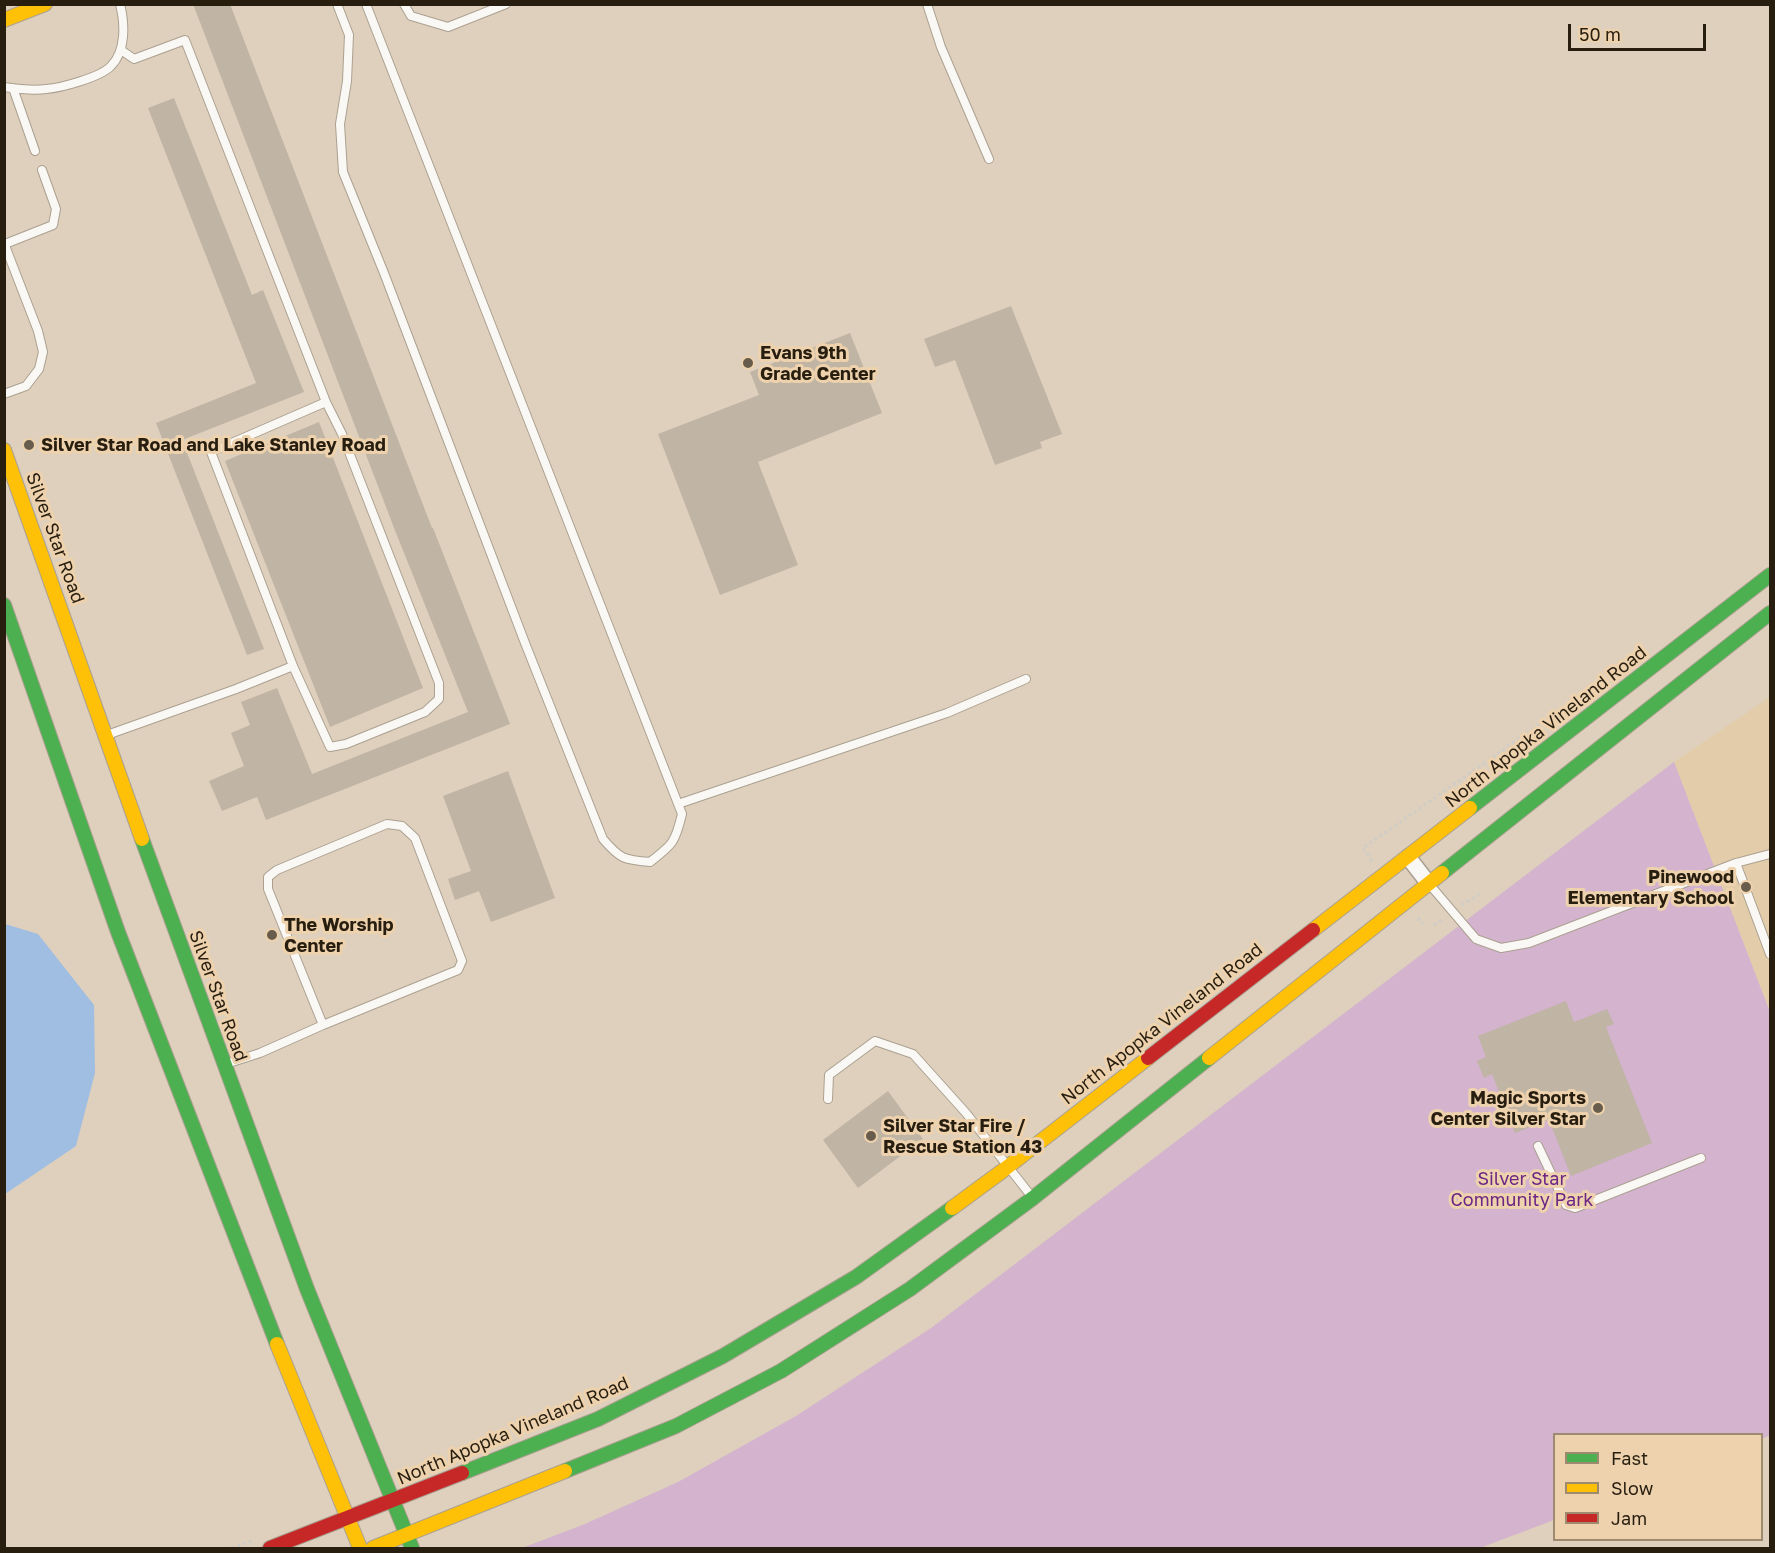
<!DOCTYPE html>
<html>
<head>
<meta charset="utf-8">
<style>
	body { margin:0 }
	#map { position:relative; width:1775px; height:1553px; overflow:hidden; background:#ded0bc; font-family:"Golos Text",sans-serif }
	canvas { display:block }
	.frame { position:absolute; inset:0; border:6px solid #281e10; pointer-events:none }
	.legend { position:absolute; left:1553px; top:1433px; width:210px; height:108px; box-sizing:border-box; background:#edd2ad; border:2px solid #9e8a6e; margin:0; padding:8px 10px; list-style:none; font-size:18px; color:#281e10 }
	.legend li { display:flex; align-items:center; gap:12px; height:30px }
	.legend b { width:30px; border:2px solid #9e8a6e }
	.scale { position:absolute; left:1568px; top:24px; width:138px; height:27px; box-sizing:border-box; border:3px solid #281e10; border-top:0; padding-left:8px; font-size:18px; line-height:21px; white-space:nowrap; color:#281e10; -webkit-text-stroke:4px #edd2ad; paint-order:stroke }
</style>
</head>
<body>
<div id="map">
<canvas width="1775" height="1553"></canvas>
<div class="frame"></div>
<ul class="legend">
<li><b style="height:8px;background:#4caf50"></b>Fast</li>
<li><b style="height:8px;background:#ffc107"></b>Slow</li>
<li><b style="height:8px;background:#c62828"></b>Jam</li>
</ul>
<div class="scale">50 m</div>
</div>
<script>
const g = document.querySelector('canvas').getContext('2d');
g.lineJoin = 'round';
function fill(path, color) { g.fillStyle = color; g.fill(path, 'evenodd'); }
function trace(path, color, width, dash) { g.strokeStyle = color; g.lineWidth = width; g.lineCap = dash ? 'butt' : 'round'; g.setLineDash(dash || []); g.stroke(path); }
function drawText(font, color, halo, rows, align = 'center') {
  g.font = font + ' "Golos Text",sans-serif'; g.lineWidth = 6; g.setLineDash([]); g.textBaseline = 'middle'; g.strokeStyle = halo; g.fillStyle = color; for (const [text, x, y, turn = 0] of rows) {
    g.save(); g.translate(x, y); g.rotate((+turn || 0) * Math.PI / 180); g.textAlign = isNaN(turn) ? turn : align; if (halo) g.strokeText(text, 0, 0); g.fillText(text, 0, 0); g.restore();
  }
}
fill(new Path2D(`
	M1770 697V1012L1674 762Z`), '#e3ccaa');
fill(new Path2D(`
	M1674 762 1770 1012V1435L1762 1439V1434H1554V1520L1480 1548H522L585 1524 678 1482 796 1416 931 1328Z`), '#d3b3ce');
fill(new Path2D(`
	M5 924 38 934 94 1005 95 1073 76 1146 5 1194Z`), '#a0bde2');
fill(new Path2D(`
	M193 4H230L432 528H433L510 724 266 820 257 797 222 811 209 781 244 766 231 733 250 725 241 702 277 688 312 774 468 712 396 533Z
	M174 98 252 295 263 290 304 392 182 440 264 649 247 655 156 423 256 383 148 108Z
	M1011 306 1062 434 1040 442 1042 448 995 465 955 360 935 367 924 339Z
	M850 333 882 413 758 462 798 565 720 595 658 434 759 395 750 372Z
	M319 422 423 688 330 727 225 461Z
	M508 771 555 898 491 922 479 891 455 900 448 879 471 871 443 796Z
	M1566 1001 1574 1022 1607 1009 1614 1024 1606 1027 1652 1143 1571 1176 1549 1120 1515 1133 1492 1074 1484 1078 1477 1061 1486 1057 1478 1036Z
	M888 1091 923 1139 858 1188 823 1140Z`), '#c0b4a5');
const lane = new Path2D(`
	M337 4 349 35 347 81 340 124 343 172 384 273 525 643 603 839C620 859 624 860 650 862 673 844 675 843 682 814L366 4
	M404 4 411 16 448 27 506 4
	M927 4 941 47 989 159
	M4 87C18 89 32 91 46 89 61 88 101 77 111 66 126 51 125 24 120 4
	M13 88 35 151
	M4 243 38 331 43 352 39 369 26 386 4 394
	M5 244 53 225 56 209 42 170
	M293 666 330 747 346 744 425 712 439 699V683L342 434 326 402
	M107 735 236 689 293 666 211 452 326 402 185 40 134 59 121 50
	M678 804 947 713 1026 679
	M1736 863 1770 954
	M1430 885 1476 939 1501 948 1529 943 1736 863 1770 854
	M226 1064 260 1053 323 1025 458 970 462 961 415 838 402 826 387 824 277 870 268 877V889L323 1025
	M828 1099 829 1075 875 1041 913 1054 966 1113 1032 1197
	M1538 1146 1566 1205 1575 1208 1701 1158`);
const street = new Path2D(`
	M1408 857 1429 884`);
const fast = new Path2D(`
	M4 605 118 932 277 1344
	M1470 808 1770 575
	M142 839 307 1289 412 1548
	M1442 873 1770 613
	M565 1471 676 1426 781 1371 910 1289 1033 1198 1209 1058
	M462 1473 598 1419 723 1356 856 1277 952 1208`);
const slow = new Path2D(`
	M4 20 45 4
	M4 450 142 839
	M1313 930 1470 808
	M1209 1058 1442 873
	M952 1208 1001 1172 1148 1058
	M277 1344 360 1548
	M373 1548 565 1471`);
const jam = new Path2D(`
	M1148 1058 1313 930
	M270 1548 462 1473`);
trace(lane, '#aba090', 10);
trace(street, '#aba090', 18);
trace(fast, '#aba090', 16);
trace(slow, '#aba090', 16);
trace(jam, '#aba090', 16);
trace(new Path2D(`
	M1372 861 1363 848 1563 708
	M1462 905 1480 894
	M1418 918 1423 924
	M1434 925 1442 919
	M232 1548 254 1540`), '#d0ccc6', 3, [3, 3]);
trace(lane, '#faf8f5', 8);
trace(street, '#faf8f5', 15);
trace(fast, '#4caf50', 14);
trace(slow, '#ffc107', 14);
trace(jam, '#c62828', 14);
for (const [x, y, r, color] of [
	[748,363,6,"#685c4c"],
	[29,445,6,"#685c4c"],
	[1746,887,6,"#685c4c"],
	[272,935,6,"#685c4c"],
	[1598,1108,6,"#685c4c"],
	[871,1136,6,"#685c4c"]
]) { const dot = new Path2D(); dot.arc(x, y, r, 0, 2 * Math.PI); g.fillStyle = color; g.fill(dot); trace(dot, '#edd2ad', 2); }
drawText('bold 18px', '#281e10', '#edd2ad', [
	["Evans 9th",760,353],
	["Grade Center",760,374],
	["Silver Star Road and Lake Stanley Road",41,445],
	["Pinewood",1734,877,"right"],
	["Elementary School",1734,898,"right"],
	["The Worship",284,925],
	["Center",284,946],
	["Magic Sports",1586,1098,"right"],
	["Center Silver Star",1586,1119,"right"],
	["Silver Star Fire /",883,1126],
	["Rescue Station 43",883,1147]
], 'left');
drawText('18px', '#281e10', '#edd2ad', [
	["Silver Star Road",55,538,70],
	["North Apopka Vineland Road",1546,727,-38],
	["Silver Star Road",218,996,70],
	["North Apopka Vineland Road",1162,1024,-38],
	["North Apopka Vineland Road",513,1431,-23]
]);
drawText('18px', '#6c2584', '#edd2ad', [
	["Silver Star",1522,1179],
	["Community Park",1522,1200]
]);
</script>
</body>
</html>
